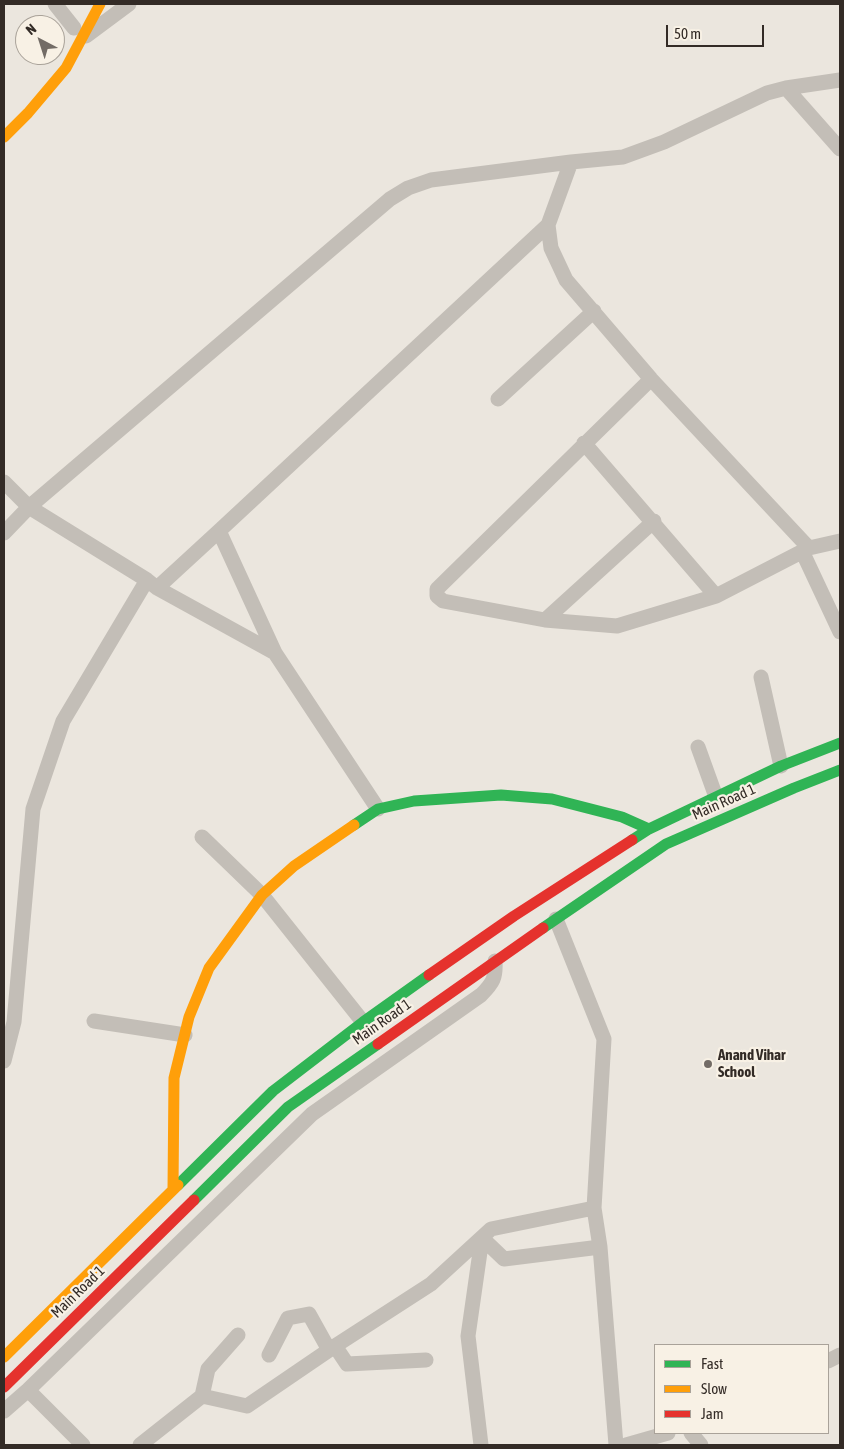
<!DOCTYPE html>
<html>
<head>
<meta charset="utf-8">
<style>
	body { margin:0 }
	#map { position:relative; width:844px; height:1449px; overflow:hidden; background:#ebe6de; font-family:"Asap Condensed",sans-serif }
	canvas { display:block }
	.frame { position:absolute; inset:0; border:5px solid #332b26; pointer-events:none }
	.legend { position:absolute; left:654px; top:1344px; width:175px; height:90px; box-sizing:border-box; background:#f8f1e5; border:1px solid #a9a299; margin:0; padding:6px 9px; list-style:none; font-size:15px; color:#332b26 }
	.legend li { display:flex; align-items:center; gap:10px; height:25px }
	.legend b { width:25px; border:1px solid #a9a299 }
	.north { position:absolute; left:15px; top:15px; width:50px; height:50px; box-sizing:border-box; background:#f8f1e5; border:1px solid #a9a299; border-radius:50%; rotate:320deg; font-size:14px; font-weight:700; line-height:20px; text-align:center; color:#332b26 }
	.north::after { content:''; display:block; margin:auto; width:18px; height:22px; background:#736c66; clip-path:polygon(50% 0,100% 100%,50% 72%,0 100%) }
	.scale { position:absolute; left:666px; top:25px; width:98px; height:22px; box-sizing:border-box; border:2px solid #332b26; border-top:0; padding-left:6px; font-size:15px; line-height:18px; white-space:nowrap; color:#332b26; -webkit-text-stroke:4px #f8f1e5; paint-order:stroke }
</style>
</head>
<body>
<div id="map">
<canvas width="844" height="1449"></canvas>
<div class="frame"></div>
<ul class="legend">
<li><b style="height:6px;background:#30b455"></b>Fast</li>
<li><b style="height:6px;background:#ff9f0a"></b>Slow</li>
<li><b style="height:6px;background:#e5322d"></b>Jam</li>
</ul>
<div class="north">N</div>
<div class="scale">50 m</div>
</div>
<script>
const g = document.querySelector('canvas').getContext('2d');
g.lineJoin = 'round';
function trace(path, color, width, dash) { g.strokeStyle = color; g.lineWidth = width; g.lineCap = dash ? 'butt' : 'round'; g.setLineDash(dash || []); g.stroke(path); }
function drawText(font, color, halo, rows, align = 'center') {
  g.font = font + ' "Asap Condensed",sans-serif'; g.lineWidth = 4.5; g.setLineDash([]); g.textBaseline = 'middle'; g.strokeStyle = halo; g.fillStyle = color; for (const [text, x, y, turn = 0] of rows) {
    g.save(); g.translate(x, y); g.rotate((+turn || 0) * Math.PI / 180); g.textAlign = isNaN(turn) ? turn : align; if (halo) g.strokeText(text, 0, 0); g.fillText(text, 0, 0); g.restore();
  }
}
trace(new Path2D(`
	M55 4 74 28
	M86 36 129 4
	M786 88 840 149
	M571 162 548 225 551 248 566 280 651 379 809 548
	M651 379 437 589V596L443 601 545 620 617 626 716 596 809 548 840 541
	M498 399 594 311
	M584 443 716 596
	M4 482 29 507 147 580 157 588 275 653
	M219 531 275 653 378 809
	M4 533 29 507 390 199 408 188 431 180 571 162 623 157 664 142 767 93 786 88 840 80
	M802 551 840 632
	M157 588 219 531 548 225
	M545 620 654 521
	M761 677 781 766
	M698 747 716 797
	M202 837 262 895 363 1022
	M556 919 604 1039 594 1208 600 1247 616 1445
	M94 1021 185 1035
	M4 1061 14 1022 33 809 63 721 147 580
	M335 1346 347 1364 426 1360
	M269 1355 288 1318 309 1314 329 1350
	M828 1361 840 1355
	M28 1390 83 1445
	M202 1396 208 1369 238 1335
	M4 1411 28 1390 312 1114 481 995C493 983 496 978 495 961
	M691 1433 701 1445
	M140 1445 202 1396 247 1406 335 1346 431 1284 491 1229 594 1208
	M481 1445 468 1336 482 1238 504 1259 600 1247
	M626 1445 668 1433`), '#c3beb7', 15);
trace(new Path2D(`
	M354 825 378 809 414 801 501 795 552 799 622 817 649 829
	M632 840 649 829 781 766 840 743
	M543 928 666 844 794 788 840 770
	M178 1185 273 1091 363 1022 429 975
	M194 1200 288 1107 378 1044`), '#30b455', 11);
trace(new Path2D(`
	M4 137 28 113 66 68 100 4
	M173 1189 174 1078 189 1017 209 968 262 895 294 866 354 825
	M4 1357 178 1185`), '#ff9f0a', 11);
trace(new Path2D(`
	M429 975 514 916 632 840
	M378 1044 543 928
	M4 1387 194 1200`), '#e5322d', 11);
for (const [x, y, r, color] of [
	[708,1064,5,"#736c66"]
]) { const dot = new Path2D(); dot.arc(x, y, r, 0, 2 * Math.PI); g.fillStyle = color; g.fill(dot); trace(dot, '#f8f1e5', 2); }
drawText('15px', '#332b26', '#f8f1e5', [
	["Main Road 1",724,802,-24],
	["Main Road 1",382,1022,-35],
	["Main Road 1",78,1292,-44]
]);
drawText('bold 15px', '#332b26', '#f8f1e5', [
	["Anand Vihar",718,1055],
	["School",718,1072]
], 'left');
</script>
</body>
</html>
